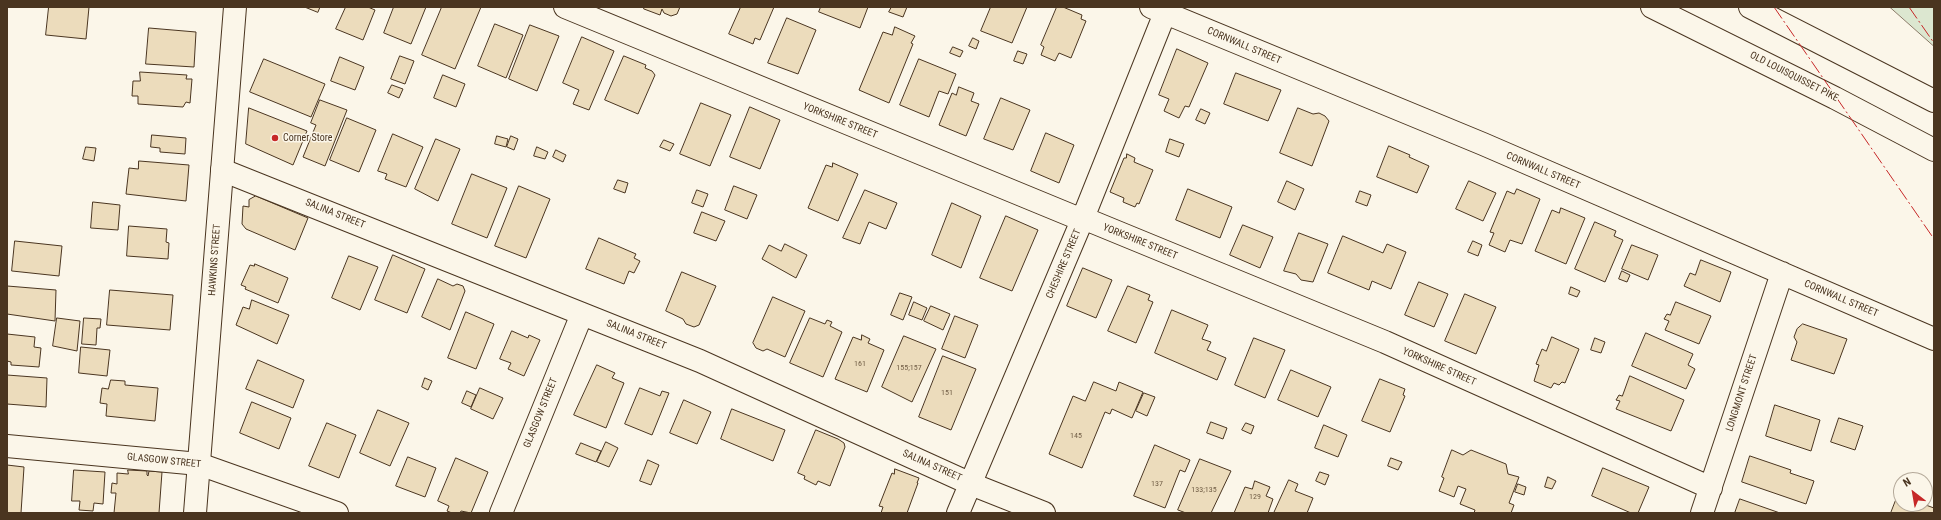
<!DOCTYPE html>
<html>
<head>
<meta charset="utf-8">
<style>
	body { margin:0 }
	#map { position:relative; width:1941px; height:520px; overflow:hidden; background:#fbf6e9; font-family:"Roboto Condensed",sans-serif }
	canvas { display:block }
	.frame { position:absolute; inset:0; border:8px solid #4a3520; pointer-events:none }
	.north { position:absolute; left:1893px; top:472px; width:40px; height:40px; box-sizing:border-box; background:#fbf6e9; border:1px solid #b4a999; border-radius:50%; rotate:329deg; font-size:11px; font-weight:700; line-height:16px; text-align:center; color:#4a3520 }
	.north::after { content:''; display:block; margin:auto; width:14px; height:18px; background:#c62828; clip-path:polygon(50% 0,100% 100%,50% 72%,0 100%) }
</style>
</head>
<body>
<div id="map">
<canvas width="1941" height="520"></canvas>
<div class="frame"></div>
<div class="north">N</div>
</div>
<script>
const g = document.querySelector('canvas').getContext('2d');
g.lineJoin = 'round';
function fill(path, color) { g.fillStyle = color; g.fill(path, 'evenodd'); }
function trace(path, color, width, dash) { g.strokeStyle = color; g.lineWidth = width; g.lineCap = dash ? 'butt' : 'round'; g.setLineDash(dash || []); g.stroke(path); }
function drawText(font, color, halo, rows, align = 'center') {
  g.font = font + ' "Roboto Condensed",sans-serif'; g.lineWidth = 3; g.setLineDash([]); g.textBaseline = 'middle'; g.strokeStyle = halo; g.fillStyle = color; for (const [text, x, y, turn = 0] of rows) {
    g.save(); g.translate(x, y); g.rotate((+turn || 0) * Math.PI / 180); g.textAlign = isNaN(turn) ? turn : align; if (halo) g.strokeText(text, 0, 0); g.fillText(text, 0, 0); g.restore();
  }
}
const green = new Path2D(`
	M1890 7H1934V46Z`);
fill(green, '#dce7d0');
trace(green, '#887966', 1);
const building = new Path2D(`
	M49 7H89L86 39 46 35Z
	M305 7H320L318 12Z
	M346 7H368L375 10 363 40 336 29Z
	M394 7H426L411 44 384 33Z
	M442 7H481L455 69 422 55Z
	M644 7H680L677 14 671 16 664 13 662 9 660 15 644 9Z
	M741 7H774L760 40 755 38 753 44 729 34Z
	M821 7H868L860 28 819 12Z
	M891 7H890H907L903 17 889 12Z
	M991 7H1027L1012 43 981 31Z
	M1057 7H1063L1082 15 1081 19 1086 21 1071 58 1059 53 1055 61 1041 55 1044 47 1041 45Z
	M787 18 816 30 798 74 768 63Z
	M495 24 523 35 506 78 478 66Z
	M530 25 559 36 537 91 509 79Z
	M895 27 915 36 911 43 913 44 889 103 859 90 883 32 892 35Z
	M149 28 196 32 194 67 146 64Z
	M582 37 614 51 589 110 573 104 579 90 563 83Z
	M973 38 979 41 976 49 969 46Z
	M953 47 963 51 960 57 950 53Z
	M1177 49 1208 63 1189 107 1185 106 1179 118 1164 111 1169 99 1159 95Z
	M1018 51 1027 54 1023 64 1014 61Z
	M400 56 414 61 405 84 391 79Z
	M624 56 646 65 645 68 652 71 655 75 638 114 605 100Z
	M340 57 364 67 355 90 331 81Z
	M264 59 325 84 311 117 250 92Z
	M919 59 956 74 948 94 939 91 929 117 900 105Z
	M140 72 187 75 186 79H192L190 103 186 102 183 107 138 104V96H132L133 81H140Z
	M1236 73 1281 90 1268 121 1224 104Z
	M443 75 465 84 456 107 434 98Z
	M392 85 403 89 399 98 388 93Z
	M959 87 974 93 971 101 979 104 966 136 939 125 952 93 956 95Z
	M1001 98 1030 110 1013 150 984 139Z
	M320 100 347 110 325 166 303 157 316 125 311 123Z
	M701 103 731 115 710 166 680 154Z
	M750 107 780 120 760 169 730 157Z
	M249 108 307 131 293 165 246 144Z
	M1298 108 1313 114 1319 113 1325 116 1329 121 1312 166 1280 153Z
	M1201 109 1210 113 1205 124 1196 120Z
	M347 118 376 130 359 172 330 160Z
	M1046 133 1074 145 1059 183 1031 171Z
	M393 134 423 147 406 187 385 179 387 174 378 171Z
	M152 135 186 138 185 154 160 152V148L151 147Z
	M497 136 508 139 506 147 495 144Z
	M511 136 518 139 514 150 507 147Z
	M436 139 460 149 438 201 415 189Z
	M1170 139 1184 144 1179 157 1166 152Z
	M664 140 674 144 670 151 660 147Z
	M1389 146 1410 155 1409 157 1429 166 1417 193 1377 177Z
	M86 147 96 148 94 161 83 159Z
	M537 147 548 152 545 159 534 156Z
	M556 150 566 155 563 162 553 157Z
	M1127 154 1135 158 1134 162 1153 170 1139 204 1137 203 1135 207 1123 202 1124 198 1110 192 1124 158H1126Z
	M139 161 189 165 186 201 126 194 129 168 138 169Z
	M833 163 858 174 838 221 808 208 826 165 832 167Z
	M472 174 507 188 487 238 452 224Z
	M618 180 628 183 625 193 614 189Z
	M1287 181 1304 189 1295 210 1278 202Z
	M1469 181 1496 193 1483 221 1456 209Z
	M519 186 550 199 526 258 495 246Z
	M734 186 757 195 747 219 725 210Z
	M1188 189 1232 207 1220 238 1176 220Z
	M1517 189 1540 199 1522 244 1510 240 1505 252 1489 245 1494 233 1490 232 1507 191 1514 194Z
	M697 190 708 194 703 207 692 203Z
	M865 190 897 203 886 229 869 222 860 244 843 238Z
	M1360 191 1371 195 1367 206 1356 202Z
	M256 196 308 218 295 250 246 229 242 224 243 206 249 207V200Z
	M93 202 120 205 118 230 91 228Z
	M952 203 981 216 961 268 932 255Z
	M1561 208 1585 218 1566 264 1535 251 1552 210 1559 213Z
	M702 212 725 221 716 241 694 233Z
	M1006 216 1038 230 1012 291 980 278Z
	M1595 222 1616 231 1614 236 1623 240 1605 282 1575 269Z
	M1243 225 1273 237 1260 268 1230 255Z
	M129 226 167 229 166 242 169 243 168 259 127 256Z
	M1299 233 1328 244 1313 282 1301 280 1296 274 1284 271Z
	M1343 236 1383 253 1387 244 1406 252 1391 289 1372 281 1369 290 1328 273Z
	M599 238 636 254 634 258 640 261 634 273 629 271 624 284 586 269Z
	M15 241 62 246 59 276 12 271Z
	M1473 241 1482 245 1478 256 1468 252Z
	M785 244 807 255 796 278 762 259 769 245 781 251Z
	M1632 245 1658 255 1648 280 1622 269Z
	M393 255 425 269 407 313 375 300Z
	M349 256 378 267 360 310 332 298Z
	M1701 260 1731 272 1720 302 1684 286 1690 273 1695 275Z
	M255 264 288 278 278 303 245 289 246 287 241 285 250 265 254 266Z
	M1083 268 1112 280 1096 318 1067 306Z
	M1622 271 1630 275 1627 282 1619 279Z
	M682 272 716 286 699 325 694 327 686 324 683 319 666 311Z
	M438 279 453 286 457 284 463 286 465 291 450 330 422 317Z
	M1419 282 1448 294 1434 327 1405 315Z
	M7 286 56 290 55 321 7 314Z
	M1128 286 1150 295 1148 300 1153 302 1136 343 1108 331Z
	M1571 287 1580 291 1577 297 1569 294Z
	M110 290 173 295 170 330 107 325Z
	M900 293 912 297 903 320 891 315Z
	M1465 294 1496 307 1476 354 1445 341Z
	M773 297 805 311 785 357 767 349 763 351 756 348 753 343Z
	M252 300 289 315 277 344 236 325 243 307 249 309Z
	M914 302 927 308 922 320 909 315Z
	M1676 302 1711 316 1699 344 1665 330 1669 321 1664 319 1667 314 1670 315Z
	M931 306 950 314 943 330 924 321Z
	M1172 310 1208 325 1202 339 1211 342 1207 350 1226 358 1217 380 1155 353Z
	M466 312 494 324 476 369 448 358Z
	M955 316 978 325 965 358 942 349Z
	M57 318 80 321 77 351 53 346Z
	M84 318 101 319 100 328H97L96 345 82 344Z
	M810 318 825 324 827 320 832 322 830 326 842 332 823 377 790 363Z
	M1803 324 1847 339 1834 374 1791 360 1797 342 1794 337 1797 329Z
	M512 331 528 338 529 335 540 340 524 376 508 369 511 363 500 359Z
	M1646 333 1693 354 1688 365 1695 369 1686 389 1632 366Z
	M7 334 35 337 34 347 41 348 39 367 11 365V362L7 361Z
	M862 335 870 339 868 343 884 350 867 392 835 379 853 337 861 340Z
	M904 336 936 349 912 402 882 387Z
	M1552 337 1579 349 1565 383 1562 382 1559 385 1554 383 1551 388 1534 381 1539 365 1536 364 1542 349 1546 351Z
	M1254 338 1285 350 1265 398 1235 385Z
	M1595 338 1605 342 1601 353 1591 350Z
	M81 347 110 350 107 376 79 373Z
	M943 356 976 369 951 430 919 417Z
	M258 360 304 380 293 408 246 389Z
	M597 365 615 373 612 378 624 383 606 428 574 415Z
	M1291 370 1331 387 1318 417 1278 400Z
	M7 375 47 378 46 407 7 404Z
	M1630 376 1684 400 1671 431 1616 409 1620 401 1616 400 1619 395 1622 396Z
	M425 378 432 381 428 390 422 387Z
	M1380 379 1405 389 1403 395 1405 396 1390 432 1362 421Z
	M111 380 125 381V385L158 388 155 421 106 416 107 404 100 403 102 388 108 389Z
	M1094 382 1116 391 1119 382 1143 392 1132 418 1112 409 1110 414 1105 412 1082 468 1049 454 1073 396 1085 401Z
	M480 388 503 398 493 419 471 409Z
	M640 388 660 396 662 391 669 393 652 435 625 424Z
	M467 391 476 395 471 407 462 403Z
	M1144 393 1155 397 1147 416 1136 411Z
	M684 400 711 412 697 444 670 433Z
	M252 402 291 418 279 449 240 433Z
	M1775 405 1820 420 1811 451 1766 436Z
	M732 409 785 430 773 461 721 439Z
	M378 410 409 423 390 466 360 453Z
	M1839 418 1863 426 1855 450 1831 442Z
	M1211 422 1227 428 1223 439 1207 433Z
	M327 423 356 435 339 478 309 466Z
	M1246 423 1254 426 1251 434 1242 430Z
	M1324 425 1347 435 1338 457 1315 448Z
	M816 430 838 439 844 443 845 447 830 486 818 481 816 485 804 479 805 476 798 473Z
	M606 442 618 448 609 467 597 462Z
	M581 443 601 451 596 462 576 454Z
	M1155 445 1190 460 1185 472 1180 470 1165 508 1134 496Z
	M1452 450 1463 455 1471 450 1506 464 1508 474 1519 477 1509 503 1514 505 1511 513H1474L1475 510 1460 504 1466 489 1458 486 1454 497 1439 491 1444 478 1442 477Z
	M1750 456 1791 470 1790 473 1814 481 1806 504 1742 482Z
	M408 457 436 468 425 497 396 486Z
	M456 458 488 472 471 513 461 511 460 513H452L447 511 449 506 438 501Z
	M1391 458 1402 462 1398 470 1388 466Z
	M1200 459 1231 471 1211 513H1186L1178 510Z
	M648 460 659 465 651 485 640 481Z
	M7 465 24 467 21 513H7Z
	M1603 468 1649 487 1638 513H1631L1592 496Z
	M895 469 919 478 917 483H918L907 513H881L883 507 879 506 892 473 894 474Z
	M74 470 105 472 103 504 94 503 93 511 79 510 80 501H72Z
	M128 470 147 471V475L148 476 149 471 162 472 159 513H114L116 493H111L112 483 117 484V473L128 474Z
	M1320 472 1329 475 1325 485 1316 481Z
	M1548 477 1556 481 1552 489 1545 487Z
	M1289 480 1298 484 1295 491 1313 498 1307 513H1274Z
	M1255 481 1270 487 1266 496 1273 499 1268 513H1234L1245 487 1252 489Z
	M1518 484 1526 487 1524 495 1515 492Z
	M1898 495 1901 496V504H1923L1934 508V513H1891Z
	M1740 499 1780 513H1735Z`);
fill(building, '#ecdcbc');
trace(building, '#4a3520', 1);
const street = new Path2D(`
	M565 7 1075 217 1083 218 1385 342 1711 488
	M1151 7 1483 144 1934 339
	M222 170 700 361 971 484 1044 513
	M7 446 199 464 337 513
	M501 513 582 314
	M958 513 1083 218 1165 13
	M1702 513 1782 273`);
const secondary = new Path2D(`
	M195 513 235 7`);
const highway = new Path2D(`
	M1652 7 1835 98 1934 150
	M1750 7 1934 101`);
trace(street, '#4a3520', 24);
trace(secondary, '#4a3520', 24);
trace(highway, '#4a3520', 24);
trace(street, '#fbf6e9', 22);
trace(secondary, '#fbf6e9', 22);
trace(highway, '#fbf6e9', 22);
trace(new Path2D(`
	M1774 7 1934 239
	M1909 7 1934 43`), '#c62828', 1, [14, 3, 2, 3]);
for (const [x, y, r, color] of [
	[275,138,4,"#c62828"]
]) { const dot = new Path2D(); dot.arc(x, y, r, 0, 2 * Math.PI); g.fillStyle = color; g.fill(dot); trace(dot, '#fbf6e9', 1.5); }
drawText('8px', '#725f47', null, [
	["161",860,364],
	["155;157",909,368],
	["151",947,393],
	["145",1076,436],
	["137",1157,484],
	["133;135",1204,490],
	["129",1255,497]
]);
drawText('10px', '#4a3520', '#fbf6e9', [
	["CORNWALL STREET",1244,46,23],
	["OLD LOUISQUISSET PIKE",1794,77,27],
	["YORKSHIRE STREET",840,121,22],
	["CORNWALL STREET",1543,171,23],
	["SALINA STREET",335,214,22],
	["YORKSHIRE STREET",1140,242,22],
	["HAWKINS STREET",215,260,-86],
	["CHESHIRE STREET",1064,264,-67],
	["CORNWALL STREET",1841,299,23],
	["SALINA STREET",636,335,22],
	["YORKSHIRE STREET",1439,367,24],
	["LONGMONT STREET",1742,393,-72],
	["GLASGOW STREET",541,413,-68],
	["GLASGOW STREET",164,461,6],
	["SALINA STREET",932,466,24]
]);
drawText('10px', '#4a3520', '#fbf6e9', [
	["Corner Store",283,138]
], 'left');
</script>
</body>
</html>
